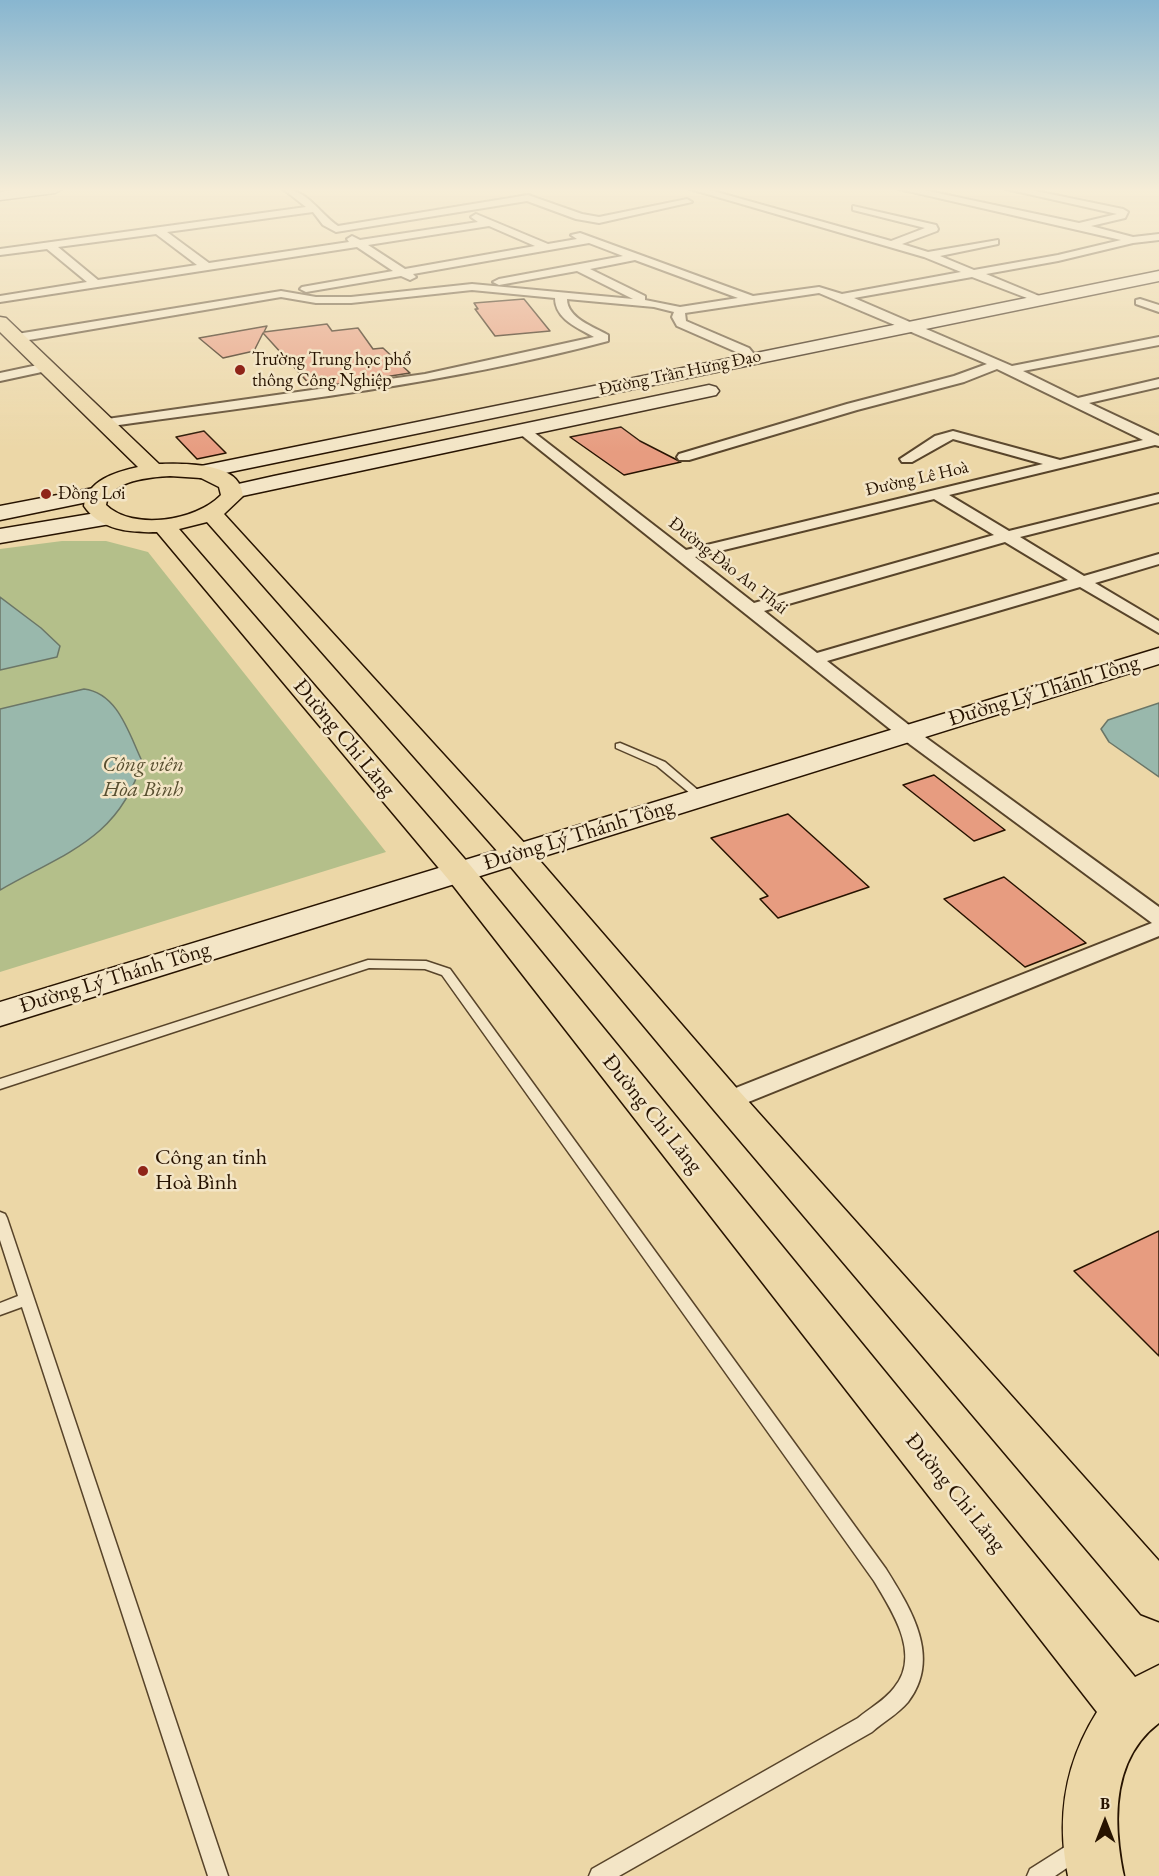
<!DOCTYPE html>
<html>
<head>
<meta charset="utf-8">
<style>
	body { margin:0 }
	#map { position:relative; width:1159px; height:1876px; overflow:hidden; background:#ecd7a7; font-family:"EB Garamond",serif }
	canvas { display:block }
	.north { position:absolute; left:1075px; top:1792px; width:60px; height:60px; -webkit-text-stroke:4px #f3e5c6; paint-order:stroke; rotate:0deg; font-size:16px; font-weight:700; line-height:24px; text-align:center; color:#271300 }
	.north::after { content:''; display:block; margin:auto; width:21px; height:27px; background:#271300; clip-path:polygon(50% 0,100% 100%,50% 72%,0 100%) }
</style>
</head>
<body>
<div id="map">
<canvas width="1159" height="1876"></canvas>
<div class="north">B</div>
</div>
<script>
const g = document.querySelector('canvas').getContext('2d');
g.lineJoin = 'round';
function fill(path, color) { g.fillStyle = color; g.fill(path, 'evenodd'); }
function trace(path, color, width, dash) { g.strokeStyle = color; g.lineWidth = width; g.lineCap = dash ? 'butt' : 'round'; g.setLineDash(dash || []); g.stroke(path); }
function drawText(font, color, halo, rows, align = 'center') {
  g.font = font + ' "EB Garamond",serif'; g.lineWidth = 5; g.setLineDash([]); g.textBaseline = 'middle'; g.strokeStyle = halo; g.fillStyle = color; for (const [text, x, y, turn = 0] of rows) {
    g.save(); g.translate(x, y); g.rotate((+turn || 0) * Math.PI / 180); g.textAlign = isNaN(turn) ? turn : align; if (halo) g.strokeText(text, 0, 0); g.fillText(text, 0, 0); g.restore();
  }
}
fill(new Path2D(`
	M62 541H106L148 552 386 852 0 972V549Z`), '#b4bf8a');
const water = new Path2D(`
	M0 597 41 628 60 646 57 657 0 670Z
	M84 689C118 693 129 734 142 761 120 839 64 853 0 890V709Z
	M1159 703V777L1109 742 1101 729 1108 720Z`);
fill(water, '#99b8ac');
trace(water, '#6b7667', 1.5);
const building = new Path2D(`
	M524 299 550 331 495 336 475 309H478L474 303Z
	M327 324 332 331 358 328 373 349 383 348 410 373 313 388 263 333 254 351 223 358 199 338 267 326 264 332Z
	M621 427 640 441 681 462 624 475 570 437Z
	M204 431 226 453 197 459 176 437Z
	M934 775 1005 830 974 841 903 785Z
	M788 814 869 887 778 918 760 899 768 896 711 838Z
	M1004 877 1086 943 1025 967 944 899Z
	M1159 1231V1356L1074 1271Z`);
fill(building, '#e79c80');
trace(building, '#271300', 1.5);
const lane = new Path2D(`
	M620 743 665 762 706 797 705 799H697L657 766 616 748V744Z
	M368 960 426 961 450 969 886 1569C911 1609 942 1658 908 1702 898 1714 883 1722 872 1732L619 1876H589L592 1869 858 1718C870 1708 885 1700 894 1688 922 1655 892 1611 874 1581L442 975 425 969 369 968 0 1089V1079Z
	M0 1212 5 1214 7 1218 228 1876H208L22 1307 0 1315V1303L18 1296 0 1240Z
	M1079 1838 1086 1841 1089 1848 1086 1855 1055 1876H1027L1030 1869Z`);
const street = new Path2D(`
	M283 189C307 189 319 213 338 226L528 195 582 214 599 217 687 199 692 202 599 223 576 219 527 201 336 232 323 225 313 212 167 232 209 263 349 242 347 239 352 236 360 240 478 222 471 217 476 214 548 244 577 239 571 235 580 233 753 296 819 287 842 294 961 272 924 257 690 189H706L891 241 925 228 853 210V206L936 225 938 229 937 231 902 244 928 252 998 240V244L940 256 974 270 1058 255 1121 240 899 189H919L1079 223 1117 214 1006 189H1026L1123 209 1128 212 1125 218 1091 226 1133 237 1159 234V240L1133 243 1058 261 986 274 1044 298V302L1040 303 972 277 854 298 1012 366 1159 337V345L1023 371 1078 398 1159 379V387L1089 403 1159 436V446L1155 445 949 495 1009 531 1159 494V502L1020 537 1084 576 1159 554V564L1095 583 1159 621V633L1080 587 827 661 914 729 1159 907V936L736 1107 727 1110 718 1107 714 1101 718 1095 1152 923 900 737 515 430 522 426 527 427 686 550 1043 464 953 439 912 462H902L900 459 935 436 953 431 1060 460 1143 440 997 369 964 382 857 410 689 460H679L677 457 679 454 847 404 954 376 987 364 819 293 685 313 686 321 749 348 758 359 752 363 748 362 741 354 677 326 672 317 674 312 654 307 567 299C567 318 594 327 608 335V341C444 385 274 403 105 427L100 426 98 423 100 420 425 374 594 337C578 328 555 319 555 298L472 290 351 303H316L281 297 17 342 11 338 17 334 281 291 316 297H351L472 284 633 299 577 271 499 285 493 282 499 279 623 256 589 243 413 274 416 277 410 280 401 276 306 292 300 289 302 287 393 271 357 247 0 302V296L87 282 47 249 0 255V249L306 207ZM489 226 535 246 405 269 368 245ZM156 234 197 265 98 280 58 247ZM635 260 738 298 680 307 645 300V296L590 269ZM934 499 994 535 754 603 695 557ZM1005 542 1068 580 817 653 764 611Z
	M1140 299 1159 305V312L1136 304V300Z
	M47 363 51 364 53 367 51 370 0 381V373Z`);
const secondary = new Path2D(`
	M18 189H62L55 193 0 200V192Z
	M1159 271V281L201 478 194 476 190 472 194 468 201 466Z
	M709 385 716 387 719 391 716 395 233 498 225 497 222 492 225 487 274 476Z
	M99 487 107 488 110 493 107 498 0 520V506Z
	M108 511 116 513 119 518 116 523 0 543V529Z
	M1159 648V664L0 1026V1002Z`);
const primary = new Path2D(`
	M0 317 6 318 159 464C180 463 226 463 238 482 241 486 242 491 243 496L224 514 528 847 740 1092 1159 1561V1621L1141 1614 714 1110 506 861 207 522 179 529 470 865 1135 1677 1159 1665V1723C1111 1759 1113 1823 1124 1876H1068C1056 1817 1065 1763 1097 1712L448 879 157 532C130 533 100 530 84 506 87 480 116 472 138 467L0 332ZM170 476 201 478 219 487 221 495C196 521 133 531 106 505 109 480 151 477 170 476Z`);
trace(lane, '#58442a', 3);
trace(street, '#58442a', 4);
trace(secondary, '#271300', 3);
trace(primary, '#271300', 3);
fill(lane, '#f3e5c6');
fill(street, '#f3e5c6');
fill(secondary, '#f3e5c6');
fill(primary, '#ecd7a7');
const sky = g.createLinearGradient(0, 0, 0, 452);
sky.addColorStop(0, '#88b6d0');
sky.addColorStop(0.42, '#f6edd7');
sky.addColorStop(1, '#f6edd700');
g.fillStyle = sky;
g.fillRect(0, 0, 1159, 452);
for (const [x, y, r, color] of [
	[240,370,6,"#8f2418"],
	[46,494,6,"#8f2418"],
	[143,1171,6,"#8f2418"]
]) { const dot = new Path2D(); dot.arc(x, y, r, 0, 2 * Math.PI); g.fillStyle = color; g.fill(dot); trace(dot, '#f3e5c6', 2); }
drawText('18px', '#271300', '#f3e5c6', [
	["Trường Trung học phổ",252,360],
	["thông Công Nghiệp",252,381],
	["Đồng Lơi",58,494]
], 'left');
drawText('18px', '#271300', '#f3e5c6', [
	["Đường Trần Hưng Đạo",680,373,-12],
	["Đường Lê Hoà",917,479,-13],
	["Đường Đào An Thái",728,566,38]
]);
drawText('22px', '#271300', '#f3e5c6', [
	["Đường Lý Thánh Tông",1044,691,-17],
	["Đường Chi Lăng",344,738,50],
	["Đường Lý Thánh Tông",579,835,-17],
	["Đường Lý Thánh Tông",115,978,-17],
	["Đường Chi Lăng",652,1114,51],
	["Đường Chi Lăng",955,1493,51]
]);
drawText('italic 22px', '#584f30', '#f3e5c6', [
	["Công viên",143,765],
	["Hòa Bình",143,790]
]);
drawText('22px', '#271300', '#f3e5c6', [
	["Công an tỉnh",155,1158],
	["Hoà Bình",155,1183]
], 'left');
</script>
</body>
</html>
